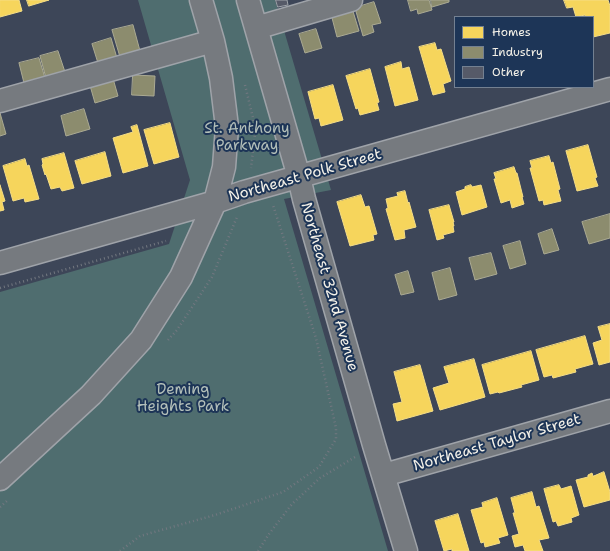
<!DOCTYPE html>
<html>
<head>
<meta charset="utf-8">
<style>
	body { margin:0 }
	#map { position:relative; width:610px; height:551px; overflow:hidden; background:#3d4658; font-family:"Shantell Sans",sans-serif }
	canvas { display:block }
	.legend { position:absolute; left:454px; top:16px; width:140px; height:72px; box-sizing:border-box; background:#1d3557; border:1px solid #738091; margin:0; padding:5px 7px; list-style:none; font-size:12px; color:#f4f1e8 }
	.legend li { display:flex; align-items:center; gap:8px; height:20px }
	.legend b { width:20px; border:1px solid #738091 }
</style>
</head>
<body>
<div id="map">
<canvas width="610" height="551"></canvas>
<ul class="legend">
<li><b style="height:11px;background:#f6d55c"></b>Homes</li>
<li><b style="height:11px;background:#8c8c6e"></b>Industry</li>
<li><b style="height:11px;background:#565a68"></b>Other</li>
</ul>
</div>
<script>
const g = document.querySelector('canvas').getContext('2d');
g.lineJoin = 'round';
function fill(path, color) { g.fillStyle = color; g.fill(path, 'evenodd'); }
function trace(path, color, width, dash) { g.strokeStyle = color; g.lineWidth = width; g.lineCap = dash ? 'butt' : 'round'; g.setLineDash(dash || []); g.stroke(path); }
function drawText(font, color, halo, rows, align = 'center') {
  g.font = font + ' "Shantell Sans",sans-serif'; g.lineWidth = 4; g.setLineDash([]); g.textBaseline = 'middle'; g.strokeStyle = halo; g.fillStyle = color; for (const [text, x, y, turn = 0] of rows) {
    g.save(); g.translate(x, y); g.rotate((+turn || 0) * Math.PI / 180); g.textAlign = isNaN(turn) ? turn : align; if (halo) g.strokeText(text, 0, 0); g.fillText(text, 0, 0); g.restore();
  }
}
fill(new Path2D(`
	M138 0H275L331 190 284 199 388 551H0V292L169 244 190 180Z`), '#4f6d6f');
const homes = new Path2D(`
	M0 0H19L22 11 0 17Z
	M27 0H49L29 6Z
	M564 0H608L610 6V33L593 37V17H586L585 15 576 17 573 7 567 8Z
	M435 43 437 50 441 49 451 81 443 84 445 92 433 95 419 47Z
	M401 62 402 69 409 67 418 100 395 106 385 67Z
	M370 69 379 102 377 103 379 110 360 115 358 108 356 109 346 76Z
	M333 85 343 120 321 126 319 118 315 119 308 92Z
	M170 123 179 157 154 164 144 130Z
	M137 125 148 166 123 173 113 138 133 132 131 127Z
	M588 145 597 177 595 178 598 186 577 191 566 151Z
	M105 152 111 176 82 184 75 161Z
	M64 153 74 188 62 191 60 187 51 189 46 174 45 175 42 165 43 164 42 159Z
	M549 156 551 163 553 162 560 189 558 190 561 201 544 205 543 200 539 201 530 168H532L530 161Z
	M25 159 27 166 29 165 39 199 25 202 24 198 13 201 3 166Z
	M514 167 516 173H517L523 197H522L524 204 512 208 510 200 501 203 494 179H496L494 173Z
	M0 185 5 201 2 202 4 210 0 211Z
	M471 185 472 187 481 185 487 207 462 215 456 192 465 189V187Z
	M405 191 408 203 409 202 416 227 404 230 405 238 395 240 386 209 388 208 386 199 398 196 397 193Z
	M361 195 365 207 369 206 377 234 373 235 374 240 350 246 337 202Z
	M449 205 454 222H453L454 226H453L454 232 443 235 444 238 437 240 429 210Z
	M610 324V362L599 365 593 343 602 340 598 327Z
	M585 336 593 364 575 369 576 372 553 378 552 375 544 377 536 350Z
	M531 351 539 380 521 385 522 387 499 393 498 392 490 394 482 365Z
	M474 359 485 397 440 410 433 388 449 383 444 367Z
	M420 365 433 411 397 421 393 404 402 402 394 372Z
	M604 472 610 492V500L584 507 576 480 588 477V475L592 473 593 476Z
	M559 485 561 489 571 486 579 515 571 518 572 522 558 526 556 521 553 522 544 489Z
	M532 492 536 507 539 506 549 538 539 540 543 551H525L523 545 515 547 512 536 519 534 513 513H515L511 498Z
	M497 498 508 535 498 538 500 543 485 547 484 542 481 543 471 510 483 507 482 503Z
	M458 514 469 551H452V549L444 551 435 521Z`);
fill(homes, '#f6d55c');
trace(homes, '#f5dd86', 1);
const industry = new Path2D(`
	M408 0H429L432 10 418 14 417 9 411 11Z
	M431 0H449V2L432 7Z
	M374 2 381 23 372 25 374 32 363 36 355 8Z
	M352 8 359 31 337 37 331 14Z
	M133 25 140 51 120 57 112 30Z
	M316 29 322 48 305 53 299 34Z
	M111 38 117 58 98 63 92 44Z
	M58 51 65 72 46 78 40 56Z
	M39 58 45 78 24 83 19 63Z
	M112 75 118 96 95 103 89 82Z
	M133 75 155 76 154 96 132 95Z
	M84 109 90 129 66 136 61 116Z
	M0 113 6 134 0 136Z
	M610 214V238L589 244 582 222Z
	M552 229 559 250 544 254 538 234Z
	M520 241 526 264 510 269 503 246Z
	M491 253 497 274 475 280 469 258Z
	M450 268 457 295 439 300 432 273Z
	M408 271 414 292 401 295 395 275Z`);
fill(industry, '#8c8c6e');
trace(industry, '#abaa93', 1);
const building = new Path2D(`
	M276 0H287L288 5 278 7Z`);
fill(building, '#565a68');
trace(building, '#9fa3a9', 1);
const minor = new Path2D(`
	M248 0 299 177 304 199 374 445 406 551
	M256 28 351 0
	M0 101 213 41
	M0 263 215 202 244 192 610 89
	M384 475 610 411
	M0 479 91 395 141 340 181 277 215 202 224 167 227 127 221 78 213 41 201 0`);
trace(minor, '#9fa3a9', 25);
trace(new Path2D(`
	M245 85 253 118 255 134 251 168
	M0 288 166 241
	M168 340 177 330 212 277 237 217
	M0 507 8 500
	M120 551 140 536 215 515 283 492 319 467 336 439V428L316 338 273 205
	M258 551 269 534 292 504 320 478 355 457`), '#737880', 2.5, [1, 3]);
trace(minor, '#767a7f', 22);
drawText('15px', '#b3bfb9', '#1d3557', [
	["St. Anthony",247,129],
	["Parkway",247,146],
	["Deming",183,390],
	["Heights Park",183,407]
]);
drawText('15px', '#f4f1e8', '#1d3557', [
	["Northeast Polk Street",305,176,-16],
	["Northeast 32nd Avenue",329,287,74],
	["Northeast Taylor Street",497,443,-16]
]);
</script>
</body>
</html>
